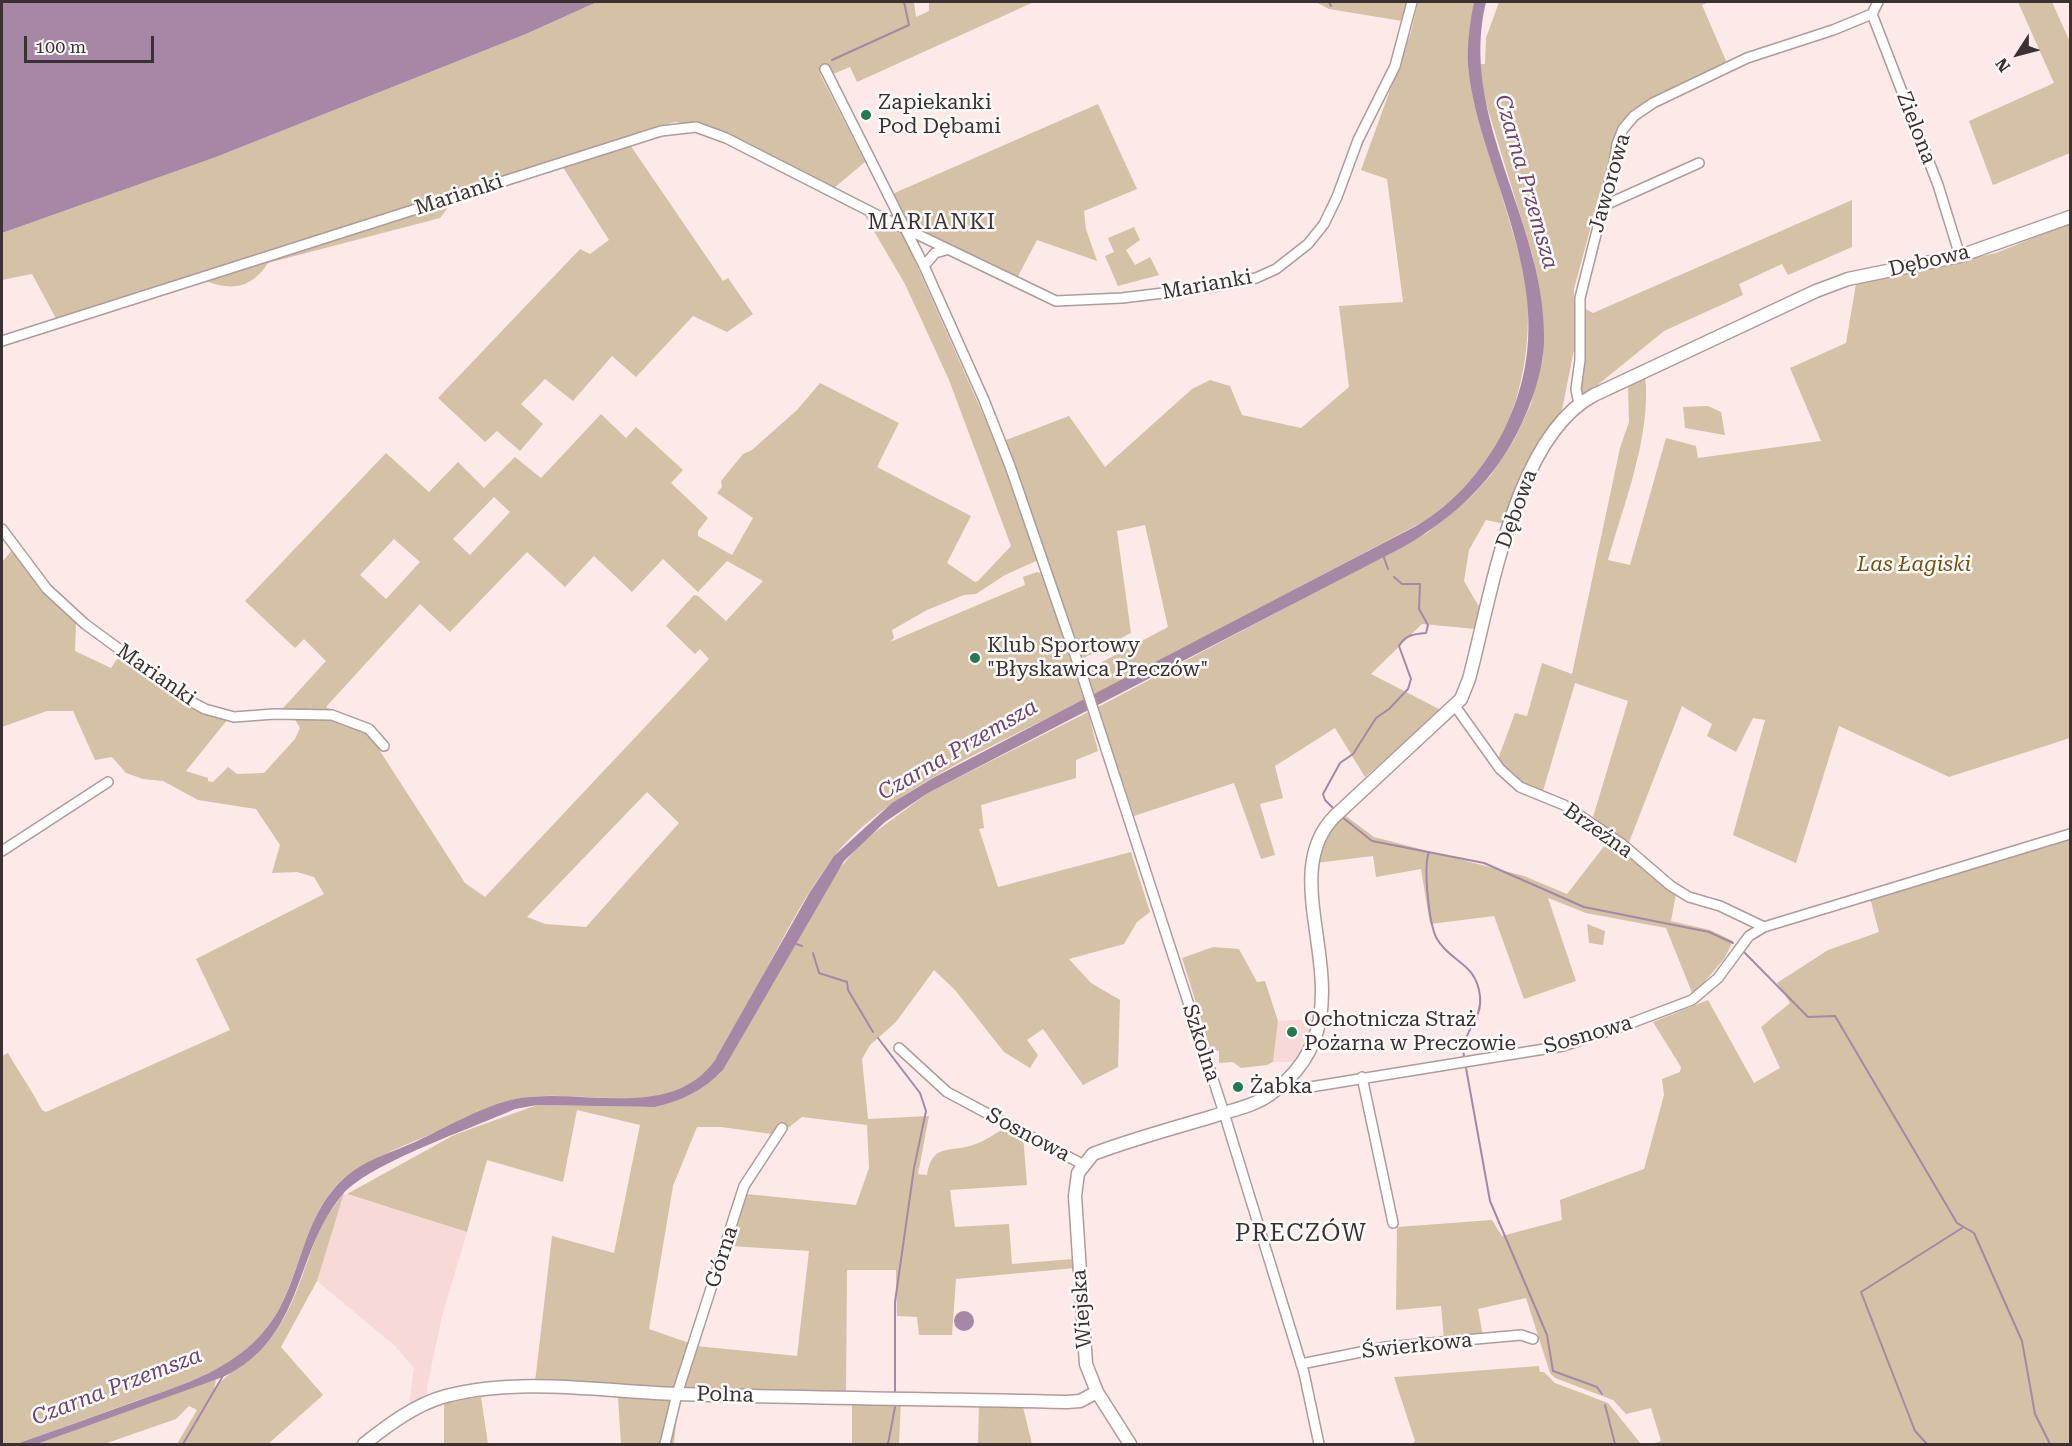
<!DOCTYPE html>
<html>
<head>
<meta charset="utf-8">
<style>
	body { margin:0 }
	#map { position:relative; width:2072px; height:1446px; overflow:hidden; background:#fde9e8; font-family:"Roboto Serif",serif }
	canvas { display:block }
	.frame { position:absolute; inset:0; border:3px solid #3a3232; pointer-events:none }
	.north { position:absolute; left:1988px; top:24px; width:60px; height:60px; -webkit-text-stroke:4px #fffbfa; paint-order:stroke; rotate:234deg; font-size:16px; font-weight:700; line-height:24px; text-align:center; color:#3a3232 }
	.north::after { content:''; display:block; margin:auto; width:21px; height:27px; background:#3a3232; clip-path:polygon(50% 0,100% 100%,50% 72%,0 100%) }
	.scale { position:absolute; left:24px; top:36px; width:130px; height:27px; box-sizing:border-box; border:3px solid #3a3232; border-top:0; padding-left:8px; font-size:18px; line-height:21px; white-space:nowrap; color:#3a3232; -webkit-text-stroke:4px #fffbfa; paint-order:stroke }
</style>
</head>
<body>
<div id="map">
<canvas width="2072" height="1446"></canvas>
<div class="frame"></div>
<div class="north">N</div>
<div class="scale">100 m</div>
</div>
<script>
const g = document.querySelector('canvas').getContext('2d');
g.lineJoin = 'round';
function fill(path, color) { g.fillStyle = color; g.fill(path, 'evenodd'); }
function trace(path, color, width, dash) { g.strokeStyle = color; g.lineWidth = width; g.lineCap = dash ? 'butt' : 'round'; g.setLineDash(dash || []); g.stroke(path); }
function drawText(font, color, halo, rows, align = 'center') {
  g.font = font + ' "Roboto Serif",serif'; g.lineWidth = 5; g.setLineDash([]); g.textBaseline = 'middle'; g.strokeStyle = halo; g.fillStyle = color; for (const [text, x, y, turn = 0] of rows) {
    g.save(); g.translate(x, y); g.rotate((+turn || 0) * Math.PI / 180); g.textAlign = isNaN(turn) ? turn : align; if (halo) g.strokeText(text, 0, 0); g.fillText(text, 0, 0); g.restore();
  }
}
fill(new Path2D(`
	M1315 1019 1297 1062H1273L1278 1021Z
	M342 1193 467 1232 442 1316 427 1387V1400L409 1406 414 1368 395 1346 317 1281Z`), '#f7dad8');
fill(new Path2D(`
	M597 2H914L916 17 929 11V2H1034L857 82 850 67 833 74 828 70 820 74 865 162 834 188 749 146 687 124 675 122 665 125 626 139 723 281 728 278 753 314 727 332 693 316 636 377 612 356 573 401 545 379 521 404 543 424 520 451 497 431 485 442 438 398 580 249 590 254 609 240 559 161 460 192 440 218 268 263C249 293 225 290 196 277L60 326 32 274 2 280V233L216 157 526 34Z
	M1316 2H1407L1402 21 1329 9Z
	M1418 2H1474L1468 64 1474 102 1526 277C1534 353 1519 434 1463 489 1452 500 1440 509 1428 519L1095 695 1085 671 1168 627 1145 525 1117 531 1131 633 1082 659 1006 440 1069 416 1105 467 1192 389 1210 380 1230 386 1242 415 1301 428 1349 387 1339 306 1403 302 1387 179 1361 170 1411 32Z
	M1499 2H1709L1702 5 1727 63 1635 109 1614 141 1574 289V350L1562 410 1535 449 1505 524 1486 520 1469 550 1464 581 1478 605 1482 606 1476 629 1422 624 1371 674 1441 710 1365 777 1335 728 1275 766 1283 798 1260 804 1275 855 1261 859 1234 783 1134 816 1098 707 1427 533 1473 495 1491 475 1514 440 1531 404 1543 356 1533 257 1482 90 1480 64H1485L1486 38Z
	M2018 2H2052L2070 42V153L1993 185 1969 121 2054 83Z
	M1098 104 1137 189 1084 211 1086 229 1097 261 1037 240 1016 280 909 227 890 195Z
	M1852 200V247L1788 275 1782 264 1739 284 1743 295 1664 331 1584 396 1580 387 1582 307 1593 313Z
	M865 216 882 221 902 232 1013 482 1039 557 1036 561 1005 575 976 594 964 595 927 610 892 630 894 638 890 642 1025 585 1023 577 1037 572 1043 574 1084 700C1007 740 886 789 833 858 798 904 773 959 745 1009 732 1032 720 1060 699 1078 653 1116 572 1087 516 1099 492 1104 468 1118 445 1128 418 1140 389 1151 363 1165 299 1200 307 1277 266 1329 233 1372 175 1387 127 1404 90 1418 53 1431 16 1444H2V1056L8 1053C19 1073 32 1090 42 1110L46 1112 230 1030 196 959 324 894 314 877 297 872 272 873 280 845 256 809 198 800 163 781 143 779 126 773 112 757 95 760 73 711H47L2 727V562L12 550 54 603 76 622 75 651 111 668 121 653C155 680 184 711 228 719L186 771 208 778V781L213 782 228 767 237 774 264 773 295 739 300 728 294 718 275 717 326 661 304 639 295 648 245 601 386 453 429 492 458 462 484 488 515 457 541 478 601 414 626 438 636 427 683 470 671 483 708 518 698 531V536L732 555 753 518 717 493 722 487 721 481 743 454 752 450 797 410 820 383 899 423 877 467 971 516 947 563 975 582 978 581 1011 546 949 380 905 284ZM494 497 510 512 470 555 453 539ZM394 539 420 562 386 599 360 575ZM527 552 565 587 594 556 632 592 663 559 698 592 727 561 763 581 726 621 698 596 694 595 666 626 695 654 700 649 709 659 485 897 465 883 371 737 356 720 326 707 420 604 450 632ZM647 792 679 823 586 927 545 924 527 917Z
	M2070 223V738L1949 777 1839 726 1796 863 1733 835 1765 720 1753 718 1736 752 1707 736 1712 724 1682 706 1628 845 1593 817 1628 701 1575 683 1543 791 1518 781 1498 759 1515 713 1527 716 1542 663 1572 674 1620 448 1629 422 1628 384 1645 375C1652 434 1624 503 1608 560L1630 565 1666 438 1696 446 1698 458 1821 441 1790 368 1846 343 1856 284 1996 253Z
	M1134 227 1140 240 1126 250 1135 265 1150 257 1159 275 1118 286 1105 256 1114 252 1108 238Z
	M1708 406 1721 412 1725 435 1685 428 1683 407Z
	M1088 712 1098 751 1076 760V778L981 805 984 828 979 829 998 887 1131 852 1150 912 1137 922 1124 944 1069 959 1091 983 1120 1000 1118 1067 1083 1085 1043 1029 1027 1040 1038 1055 1030 1068 1004 1052 955 990 934 970 896 1022 870 1045 862 1059 868 1119 929 1116 918 1174 927 1175C932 1143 949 1153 973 1145 984 1142 996 1133 1006 1127L1023 1135 1027 1185 950 1190 955 1227 1009 1224 1012 1264 1073 1259 1075 1268 956 1279 952 1335H919L917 1317 897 1316 896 1270H847L846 1395 685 1388 696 1346 797 1356 809 1251 730 1246 746 1194 856 1205 869 1168 867 1125 802 1117 779 1135 721 1127H697L673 1186 649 1329 692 1344 674 1387 535 1382 552 1236 614 1253 640 1125 577 1110 563 1182 487 1160 467 1232 347 1194 454 1135 537 1105 655 1107C682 1101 704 1090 723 1070L833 876 863 841 928 793Z
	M1343 814 1374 837 1524 876 1567 894 1609 840 1676 894 1671 921 1710 930 1733 941 1724 959 1693 995 1666 928 1586 913 1548 898 1576 981 1524 999 1494 916 1430 924 1421 869 1376 877 1373 856 1316 863 1320 847Z
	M2070 838V1444H1651L1661 1441 1651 1408 1626 1414 1613 1400 1555 1378 1550 1373 1526 1298 1478 1309 1483 1336 1444 1340 1441 1306 1396 1310 1397 1227 1492 1220 1502 1236 1562 1220 1560 1200 1644 1169 1664 1095 1662 1079 1680 1072 1681 1067 1653 1022 1708 1000 1754 1083 1780 1068 1761 1027 1790 1003 1777 983 1828 950 1879 932 1870 898Z
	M1587 924 1605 931 1603 945 1589 943Z
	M1213 947 1239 949 1257 982 1265 981 1278 1021 1273 1062 1267 1065 1241 1068 1233 1062 1219 1063V1051L1210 1048 1182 958Z
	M344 1193 317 1281 281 1347 323 1395 268 1444H177L197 1410 189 1406 176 1419 104 1444H37L213 1379 216 1381 214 1388C232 1369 256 1358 272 1337 297 1304 304 1264 321 1227 327 1215 336 1204 344 1193Z
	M1539 1366 1540 1372H1544L1555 1383 1608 1403 1641 1444H1412L1415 1441 1394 1377Z
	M679 1396 674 1444H621L618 1398Z
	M481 1397 488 1444H444V1403Z
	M852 1397 901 1400 899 1444H852Z
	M979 1401 1022 1403 1032 1444H978Z`), '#d5c1a5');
fill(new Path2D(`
	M2 2H597L526 34 216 157 2 233Z
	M1474 2H1486C1458 117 1543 218 1544 333 1545 364 1534 398 1521 425 1496 479 1454 518 1403 547L928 793 885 822 844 861 723 1070C704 1090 682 1101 655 1107L537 1105 515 1109C473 1128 370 1163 343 1194 292 1254 306 1337 223 1377L37 1444H16C54 1431 92 1417 131 1403 176 1387 225 1373 259 1337 306 1288 295 1214 353 1171 371 1158 395 1151 415 1142 445 1128 483 1106 515 1099 579 1086 671 1123 715 1060L810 892 834 856 892 803 933 778 1416 526C1454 504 1484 469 1504 430 1549 339 1524 261 1494 171 1483 136 1471 101 1468 65 1467 44 1470 22 1474 2Z
	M954 1321a10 10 0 1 1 20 0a10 10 0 1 1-20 0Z`), '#a787a6');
trace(new Path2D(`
	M1329 2 1331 6
	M832 60 909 25 904 2
	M1383 555 1388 569
	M1334 809 1325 800 1323 794 1340 763 1353 754 1376 718 1389 709 1408 689 1411 679 1399 646C1405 635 1414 634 1426 633L1428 625 1419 609 1420 584H1402L1394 577
	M1342 817 1372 841 1484 863 1584 907 1709 932 1733 943
	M1429 852C1423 867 1429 925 1437 939 1451 963 1476 962 1480 996 1483 1021 1460 1032 1464 1057
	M793 943 802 946
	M1743 951 1808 1017 1835 1016 1957 1223 1974 1233 2022 1341 2035 1414 2050 1444
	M813 953 819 973 847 982 848 990 873 1032
	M878 1038 920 1093 926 1111 914 1168 895 1302V1394
	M1466 1068 1490 1201 1547 1335 1553 1371 1597 1387 1602 1394
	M1605 1405 1615 1444
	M183 1444 224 1374
	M888 1444 895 1407
	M1927 1444 1915 1431 1861 1292 1962 1228`), '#a787a6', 2);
const minor = new Path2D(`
	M1878 2 1872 14 1938 185 1960 256
	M825 69 924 266 984 400 1010 466 1083 678 1224 1113 1304 1373 1319 1444
	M1603 206 1699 163
	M924 266 935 253 946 250
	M2 341 661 131 696 127 726 138 877 215 1056 301 1122 298 1212 287 1256 278 1276 269 1308 244 1324 224 1337 197 1358 140 1395 66 1412 2
	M1579 404 1576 389 1580 360V298L1614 163 1617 144 1623 129 1634 116 1653 103 1747 58 1833 30 1872 14
	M2 529 47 589 85 624 190 701 205 709 234 717 274 714 332 715 369 729 384 746
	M1455 706 1500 769 1520 787 1564 805 1622 844 1671 886 1689 897 1720 906 1764 927
	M2 851 108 782
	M899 1048 947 1092 1082 1164
	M1362 1077 1393 1223
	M1287 1082 1298 1089 1563 1046 1626 1025 1692 1000 1718 978 1749 936 1764 927 2070 834
	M1301 1364 1386 1347 1521 1335 1533 1339
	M665 1444 677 1394 744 1186 782 1128`);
const tertiary = new Path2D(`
	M364 1444C388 1425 416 1404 446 1396 520 1377 601 1391 676 1394 806 1398 937 1399 1067 1402L1080 1401 1097 1392
	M1130 1444 1097 1392 1086 1364 1075 1196 1078 1173 1093 1154C1132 1139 1174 1128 1214 1116 1232 1110 1254 1106 1269 1095 1384 1015 1265 886 1335 816L1461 699 1469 679C1491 598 1514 437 1594 395L1816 291 1848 279 1960 256 2070 217`);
trace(minor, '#ae9b9a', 12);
trace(tertiary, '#ae9b9a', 15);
trace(minor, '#fff', 9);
trace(tertiary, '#fff', 12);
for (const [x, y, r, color] of [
	[866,115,6,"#227b50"],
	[975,658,6,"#227b50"],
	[1292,1032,6,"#227b50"],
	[1238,1087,6,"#227b50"]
]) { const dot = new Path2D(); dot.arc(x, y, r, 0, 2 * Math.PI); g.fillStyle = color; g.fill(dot); trace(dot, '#fffbfa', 2); }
drawText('21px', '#3a3232', '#fffbfa', [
	["Zapiekanki",878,103],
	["Pod Dębami",878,127],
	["Klub Sportowy",987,646],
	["\"Błyskawica Preczów\"",987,670],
	["Ochotnicza Straż",1304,1020],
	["Pożarna w Preczowie",1304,1044],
	["Żabka",1250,1087]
], 'left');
drawText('21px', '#3a3232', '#fffbfa', [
	["Zielona",1916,128,69],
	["Jaworowa",1610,183,-74],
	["Marianki",459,195,-18],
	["Dębowa",1929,261,-13],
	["Marianki",1207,285,-10],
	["Dębowa",1517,509,-70],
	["Marianki",156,675,35],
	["Brzeźna",1598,831,35],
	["Sosnowa",1588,1035,-16],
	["Szkolna",1201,1043,72],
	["Sosnowa",1028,1135,28],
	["Górna",722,1257,-72],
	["Wiejska",1082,1309,-94],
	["Świerkowa",1417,1346,-6],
	["Polna",725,1395,1]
]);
drawText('italic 21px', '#745012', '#fffbfa', [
	["Las Łagiski",1914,565]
]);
drawText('italic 22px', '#704470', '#fffbfa', [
	["Czarna Przemsza",1526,182,74],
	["Czarna Przemsza",958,750,-30],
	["Czarna Przemsza",117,1387,-21]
]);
g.letterSpacing = '1.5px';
drawText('22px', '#3a3232', '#fffbfa', [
	["MARIANKI",932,223]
]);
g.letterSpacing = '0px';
g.letterSpacing = '1.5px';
drawText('24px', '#3a3232', '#fffbfa', [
	["PRECZÓW",1301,1234]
]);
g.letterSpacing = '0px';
</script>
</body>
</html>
